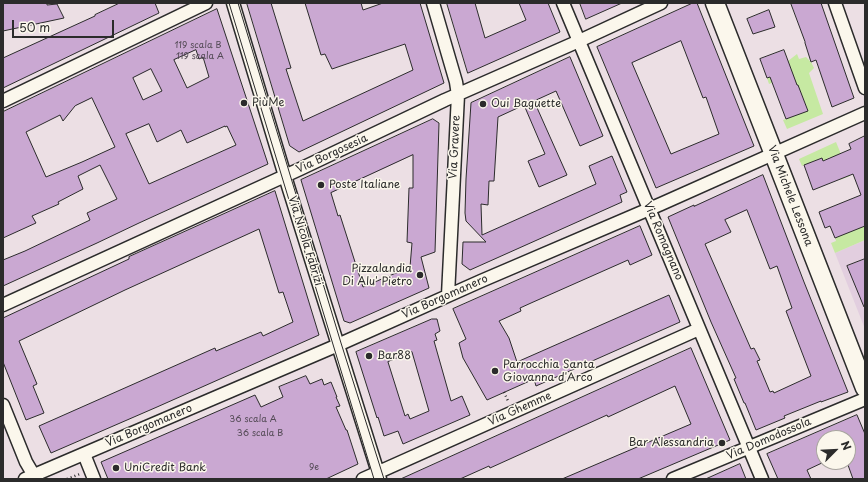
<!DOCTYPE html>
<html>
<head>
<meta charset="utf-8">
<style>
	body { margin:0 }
	#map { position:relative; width:868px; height:482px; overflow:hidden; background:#ecdfe4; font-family:"Playpen Sans",sans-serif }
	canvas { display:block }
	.frame { position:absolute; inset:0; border:4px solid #2b2b2b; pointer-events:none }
	.north { position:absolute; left:816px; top:430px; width:40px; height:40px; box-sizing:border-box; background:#fbf7ec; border:1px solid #a8a59f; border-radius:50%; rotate:66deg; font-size:11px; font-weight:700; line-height:16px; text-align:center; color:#2b2b2b }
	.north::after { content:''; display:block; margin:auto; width:14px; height:18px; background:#2b2b2b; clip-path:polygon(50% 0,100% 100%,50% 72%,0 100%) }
	.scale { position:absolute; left:12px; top:20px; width:102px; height:18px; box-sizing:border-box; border:2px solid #2b2b2b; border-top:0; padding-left:5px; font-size:12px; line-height:14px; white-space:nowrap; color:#2b2b2b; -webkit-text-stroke:3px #fbf7ec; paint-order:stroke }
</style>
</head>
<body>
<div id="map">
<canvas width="868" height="482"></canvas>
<div class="frame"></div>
<div class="north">N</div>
<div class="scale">50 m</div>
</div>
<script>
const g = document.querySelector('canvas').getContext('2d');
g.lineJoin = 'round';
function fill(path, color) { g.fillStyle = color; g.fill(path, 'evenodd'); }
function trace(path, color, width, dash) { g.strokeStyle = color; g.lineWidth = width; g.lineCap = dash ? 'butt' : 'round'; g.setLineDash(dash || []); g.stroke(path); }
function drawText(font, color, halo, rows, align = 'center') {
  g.font = font + ' "Playpen Sans",sans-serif'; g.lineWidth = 3; g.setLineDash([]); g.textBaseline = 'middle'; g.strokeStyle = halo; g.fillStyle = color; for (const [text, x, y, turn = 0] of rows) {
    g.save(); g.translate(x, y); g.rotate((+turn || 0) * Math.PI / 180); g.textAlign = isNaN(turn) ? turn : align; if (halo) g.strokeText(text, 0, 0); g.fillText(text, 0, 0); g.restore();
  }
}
fill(new Path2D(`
	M865 240V329L835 253Z`), '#e2cedf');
fill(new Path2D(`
	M797 54 799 59 806 57 811 62 814 68 809 73 823 114 787 129 783 120 808 110 798 85 787 89 783 79 769 84 767 78 791 69 788 61Z
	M836 142 850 176 840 180 830 157 823 161 821 158 802 166 799 159Z
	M865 220V240L835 253 831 243 836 241 835 238 854 230Z`), '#c6e9a2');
const building = new Path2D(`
	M3 3H47V5L57 4 64 18 3 31Z
	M120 3H155L159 13 3 88V58L95 16V15Z
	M247 3H271L291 68 286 69 303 121 413 70 405 44 332 69 325 54 321 55 305 3H361L363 10 383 3H420L444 83 299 152 290 146Z
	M447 3H475L485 38 526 20 519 3H548L560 32 468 73Z
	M580 3H622L586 19Z
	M693 3H697L754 146 656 188 597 47ZM681 41 703 98 706 97 719 134 671 154 632 63Z
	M791 3H821L854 98 832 107 816 60 811 62 805 43V42Z
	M217 9 268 164 139 223 97 243 3 286V260L25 251 90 220 87 213 117 199 100 165 78 176 83 189 58 202 59 204 32 216 36 223 3 238V112ZM196 50 199 59 203 57 209 77 187 88 174 60ZM151 69 162 91 143 100 133 78ZM92 98 115 147 82 162 46 177 26 132 60 115 63 121 75 106ZM149 124 157 142 181 130 187 143 225 126V127L227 126 236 145 149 184 126 134Z
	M769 10 775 27 753 34 747 19Z
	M784 50 797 85H798L808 111 786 119 770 77 767 78 760 59Z
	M570 57 603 136 580 146 556 91 534 101 567 175 539 187 528 161 545 154 524 105 498 117 494 181H489L488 205 481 204 482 235 596 184 589 166 612 156 627 192 620 195 622 202 470 270 462 264 463 242H486L466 221 465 213 466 179 471 103Z
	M433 119 439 123 435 252 421 257 429 288 350 323 344 321 301 180ZM413 155V188H409L407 242 412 243 410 267 363 287 340 215 338 216 331 193Z
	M865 136V226L835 238 830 226 825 228 819 212 861 195 853 174 813 190 804 165 822 158 823 161 851 149 849 144Z
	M763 175 804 282 848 392 821 402V401L784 416 785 418 756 430 745 403H744L734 379 736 378 711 322 668 217 694 205V206ZM747 210 770 269 777 266 792 308 786 311 811 376 774 393 773 391 770 392 757 361 760 360 754 348 751 349 705 244 731 232 725 220Z
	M275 191 319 335 157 407 51 453 39 426 215 348 216 351 261 332 263 336 293 322 283 292 279 293 259 229 125 290 19 341 37 384 33 386 44 413 26 420 3 362V318L129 259V257Z
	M640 226 652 255 630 265 628 260 531 303 520 308 521 311 499 321 509 338 517 362 669 295 680 322 536 386 534 379 487 400 463 358 459 343 466 339 453 309Z
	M865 259V307H864L847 266Z
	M432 319H437L440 331 435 334 437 340 434 341 451 401 462 396 470 415 403 444 398 431 384 436 378 417 377 418 356 352ZM412 352 429 411 410 419 408 414 405 416 388 362Z
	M691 348 730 440 638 479H562L691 424 675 386 608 417 607 415 490 468 489 466 460 479H401Z
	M306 376 310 384 322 379 324 385 331 382 337 397H336L340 406 336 407 346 430H347L358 464 326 479H108L101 462 255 395 261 407 283 397 279 387Z
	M857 415 865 434V479H853L848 465V438H824V462L807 470 811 479H778L767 454Z
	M740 464 746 479H706Z`);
fill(building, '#caa8d2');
trace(building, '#2b2b2b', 1);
const street = new Path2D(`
	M233 3 288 186 380 479
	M433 3 456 82 458 95 448 295
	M563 3 762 479
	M835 3 865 88
	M3 101 206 3
	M3 305 300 169 445 100 579 41 661 3
	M3 405 26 462 36 479
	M84 454 94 479
	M25 479 331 348 481 281 661 204 865 113
	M363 479 699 329
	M673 479 865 399`);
const secondary = new Path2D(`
	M715 3 865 388`);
trace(street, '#2b2b2b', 15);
trace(secondary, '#2b2b2b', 21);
trace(new Path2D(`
	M504 392 508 401
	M67 479 80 474`), '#2b2b2b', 2.5, [1, 3]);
trace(street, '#fbf7ec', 12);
trace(secondary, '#fbf7ec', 18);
trace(new Path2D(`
	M229 3 374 479
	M238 3 341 343 384 479`), '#2b2b2b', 1);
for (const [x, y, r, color] of [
	[244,103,4,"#2b2b2b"],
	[483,104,4,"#2b2b2b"],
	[321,185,4,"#2b2b2b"],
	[420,275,4,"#2b2b2b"],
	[369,356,4,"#2b2b2b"],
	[495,371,4,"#2b2b2b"],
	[722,443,4,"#2b2b2b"],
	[116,468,4,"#2b2b2b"]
]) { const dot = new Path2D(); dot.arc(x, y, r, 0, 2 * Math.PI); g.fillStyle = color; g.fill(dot); trace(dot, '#fbf7ec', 1.5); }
drawText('9px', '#534a55', null, [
	["119 scala B",198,46],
	["119 scala A",200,57],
	["36 scala A",253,420],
	["36 scala B",260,434],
	["9e",314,468]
]);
drawText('11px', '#2b2b2b', '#fbf7ec', [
	["PiùMe",252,103],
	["Oui Baguette",491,104],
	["Poste Italiane",329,185],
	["Pizzalandia",412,269,"right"],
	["Di Alu' Pietro",412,282,"right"],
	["Bar88",377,356],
	["Parrocchia Santa",503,365],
	["Giovanna d'Arco",503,378],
	["Bar Alessandria",714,443,"right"],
	["UniCredit Bank",124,468]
], 'left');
drawText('11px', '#2b2b2b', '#fbf7ec', [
	["Via Gravere",455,147,-87],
	["Via Borgosesia",332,154,-25],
	["Via Michele Lessona",790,196,69],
	["Via Nicola Fabrizi",305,241,73],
	["Via Romagnano",663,241,67],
	["Via Borgomanero",445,297,-24],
	["Via Ghemme",520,409,-24],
	["Via Borgomanero",149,426,-23],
	["Via Domodossola",769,439,-23]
]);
</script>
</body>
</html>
